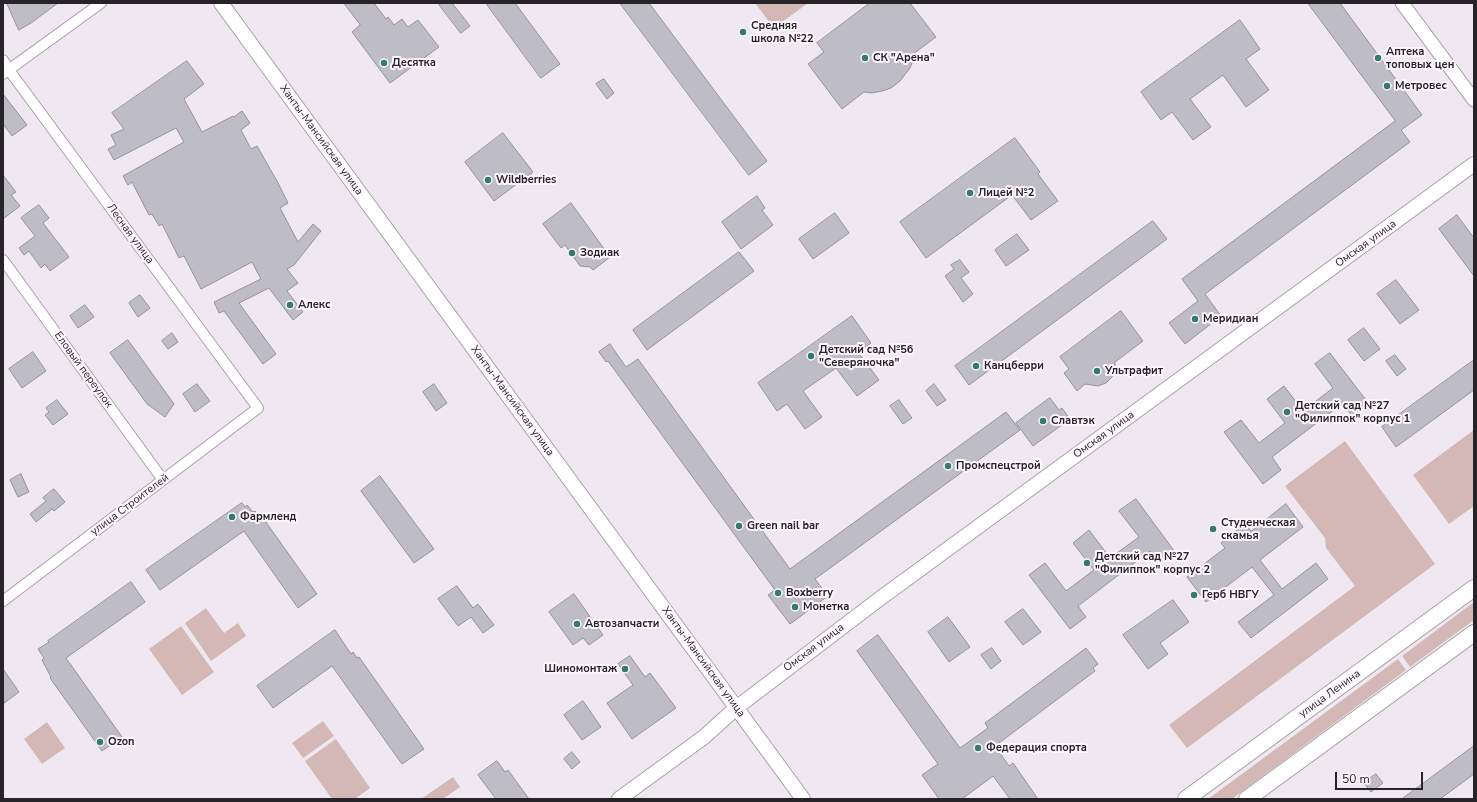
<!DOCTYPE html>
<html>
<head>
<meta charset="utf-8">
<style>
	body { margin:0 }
	#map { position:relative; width:1477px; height:802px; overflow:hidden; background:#efe8f0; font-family:"Nunito Sans",sans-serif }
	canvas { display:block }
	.frame { position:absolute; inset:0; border:4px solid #272427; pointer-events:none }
	.scale { position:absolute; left:1335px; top:772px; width:88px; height:18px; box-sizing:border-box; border:2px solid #272427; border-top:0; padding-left:5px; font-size:12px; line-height:14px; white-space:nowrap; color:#272427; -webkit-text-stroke:3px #fdf6fd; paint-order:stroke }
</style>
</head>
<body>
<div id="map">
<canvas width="1477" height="802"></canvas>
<div class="frame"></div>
<div class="scale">50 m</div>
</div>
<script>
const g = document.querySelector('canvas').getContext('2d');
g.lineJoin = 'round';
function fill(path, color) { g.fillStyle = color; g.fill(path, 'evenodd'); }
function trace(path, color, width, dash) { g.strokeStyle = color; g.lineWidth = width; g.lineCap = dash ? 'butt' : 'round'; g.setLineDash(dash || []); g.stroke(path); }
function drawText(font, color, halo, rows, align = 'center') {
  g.font = font + ' "Nunito Sans",sans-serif'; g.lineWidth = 4; g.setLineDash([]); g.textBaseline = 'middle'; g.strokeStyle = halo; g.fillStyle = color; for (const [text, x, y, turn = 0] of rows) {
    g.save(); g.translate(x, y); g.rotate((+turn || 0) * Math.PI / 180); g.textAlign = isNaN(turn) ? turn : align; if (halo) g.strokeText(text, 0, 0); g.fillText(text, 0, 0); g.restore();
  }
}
fill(new Path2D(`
	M755 3H808L774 28Z
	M1474 430V506L1449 524 1413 475Z
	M1345 441 1435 564 1187 748 1169 725 1355 586 1326 548 1325 538 1285 486Z
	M1474 602V620L1410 667 1402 656Z
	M206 608 224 633 238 623 246 636 211 661 185 623Z
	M181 626 214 672 182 695 149 649Z
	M1398 659 1406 670 1232 799H1208Z
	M323 721 334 736 303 758 292 743Z
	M47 722 65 748 42 764 24 739Z
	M336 739 370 788 355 799H332L305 761Z
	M453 777 460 787 443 799H421Z`), '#d4b8b6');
const building = new Path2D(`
	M7 3H58L31 23 19 30Z
	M344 3H374L386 19 388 17 394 25 402 19 408 27 418 20 439 47 390 83 352 32 360 25Z
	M438 3H452L470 26 461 33Z
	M486 3H515L560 64 541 78Z
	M620 3H649L767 161 749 175Z
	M870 3H910L936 37 913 54V61L910 68 900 81 891 88 882 91 872 93 864 92 842 109 808 64 824 52 817 43Z
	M1308 3H1340L1422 115 1401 130 1410 142 1205 294 1221 316 1185 344 1169 323 1198 301 1182 279 1395 121Z
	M1240 20 1260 49 1246 59 1269 90 1246 107 1223 75 1190 99 1211 127 1193 140 1172 112 1161 120 1141 92Z
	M187 61 204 84 184 99 202 132 233 116 234 117 242 111 250 123 241 130 251 149 257 146 277 181 288 203 280 208 298 242 313 224 321 231 294 265 287 269 298 283 287 291 303 312 293 320 269 288 239 303 276 354 263 364 224 311 219 313 214 302 261 279 252 262 201 289 184 256 179 258 162 224 159 226 152 214 149 215 132 182 128 185 123 176 184 142 176 128 114 160 108 149 116 145 111 135 124 129 112 113Z
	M604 79 614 93 607 99 596 84Z
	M3 94 27 125 12 136 3 124Z
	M503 133 533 172 494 201 465 162Z
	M1015 138 1040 172 1038 174 1058 201 1031 220 1012 195 926 258 900 222Z
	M3 175 16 192 11 195 20 206 3 219Z
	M757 196 765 208 762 210 773 225 741 249 722 222Z
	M571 203 610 257 593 270 590 267 580 266 565 245 561 248 543 224Z
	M39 205 49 218 43 223 69 257 50 271 45 264 41 268 29 251 24 255 19 248 35 236 21 218Z
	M835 213 849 233 813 259 799 239Z
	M1457 215 1474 238V276L1439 229Z
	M1153 221 1167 239 969 385 955 366Z
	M1017 234 1029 250 1006 266 995 250Z
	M739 252 754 271 647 350 633 330Z
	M960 260 969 272 961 278 973 294 963 302 945 276 954 269 951 265Z
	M1396 280 1419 310 1400 324 1377 294Z
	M140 295 150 308 138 317 129 303Z
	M85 305 94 317 78 328 70 316Z
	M1121 311 1143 341 1115 362V370L1112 377 1106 383 1098 386 1085 384 1077 391 1064 373 1069 369 1060 357Z
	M852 316 871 343 858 352 879 380 857 396 836 368 803 391 822 417 805 429 787 404 777 411 758 383Z
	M1364 328 1380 349 1364 361 1348 340Z
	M172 333 178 342 168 349 162 341Z
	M128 340 174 404 165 417 147 404 110 353Z
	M610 344 626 367 638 359 790 569 1006 412 1020 430 815 579 828 596 790 624 768 595 775 590 608 361 606 362 599 352Z
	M33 352 46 371 22 388 9 369Z
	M1330 353 1369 404 1352 416 1343 403 1272 457 1281 470 1263 484 1224 432 1241 420 1259 443 1285 423 1267 399 1284 386 1303 411 1333 388 1315 364Z
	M1395 355 1406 369 1397 376 1386 361Z
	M1474 360V390L1396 447 1382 427Z
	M197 384 210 401 195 412 183 394Z
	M434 384 447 403 436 411 423 392Z
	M934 384 946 400 937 406 926 391Z
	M1050 398 1059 410 1062 408 1070 419 1033 446 1016 423Z
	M57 400 68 414 53 425 45 415 49 412 46 408Z
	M899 400 912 418 903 424 890 406Z
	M21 474 29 492 18 497 10 480Z
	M380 476 434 549 414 563 361 491Z
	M54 489 65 502 54 511 52 509 36 522 30 514 46 501 43 498Z
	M1136 499 1175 552 1159 564 1150 551 1078 606 1086 617 1070 629 1029 575 1045 563 1066 591 1094 570 1073 543 1089 530 1110 558 1139 537 1119 511Z
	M242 503 245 507 247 505 253 512 255 511 261 519 263 518 317 594 298 608 244 531 160 590 146 570Z
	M1286 504 1303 527 1260 560 1282 589 1316 563 1328 579 1251 638 1238 622 1274 595 1252 567 1206 602 1187 577 1225 548 1221 543 1245 524 1251 531Z
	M131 582 145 602 66 658 122 737 102 751 50 678 51 677 42 660 44 658 38 649 49 642 48 641Z
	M457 586 473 608 478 604 494 625 483 633 471 617 458 626 438 599Z
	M574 594 603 635 589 645 583 638 573 645 549 612Z
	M1173 600 1189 622 1160 643 1168 654 1148 669 1123 635Z
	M1023 609 1041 632 1023 645 1005 622Z
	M948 617 970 647 949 662 928 632Z
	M335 630 351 654 353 652 357 658 359 657 424 749 402 764 332 666 273 708 257 686Z
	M878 635 960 748 988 728 985 723 1086 648 1098 664 1093 668 1095 671 995 746 1009 766 1013 763 1038 799H1010L993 776 962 799H939L922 775 938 764 857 651Z
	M992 648 1001 661 991 669 981 655Z
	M630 656 645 677 650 673 676 708 632 739 607 703 633 685 618 664Z
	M3 669 19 692 3 704Z
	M583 701 601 727 582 740 564 715Z
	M1474 746V774L1440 799H1402Z
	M572 752 580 762 572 769 564 759Z
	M497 761 505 772 508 770 529 799H496L478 775Z
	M1376 774 1383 783 1371 792 1364 783Z`);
fill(building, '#bebcc5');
trace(building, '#94929b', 1);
const minor = new Path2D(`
	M3 60 9 70 258 408 3 601
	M3 74 101 3
	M3 260 163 480`);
const tertiary = new Path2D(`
	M1402 3 1474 100`);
const secondary = new Path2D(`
	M221 3 803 799
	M619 799 704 737 736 708 878 600 1474 164`);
const primary = new Path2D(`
	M1186 799 1474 588
	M1247 799 1474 633`);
trace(minor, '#a8a1a8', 12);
trace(tertiary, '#a8a1a8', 15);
trace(secondary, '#a8a1a8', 16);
trace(primary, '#a8a1a8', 18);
trace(minor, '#fff', 10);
trace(tertiary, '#fff', 13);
trace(secondary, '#fff', 14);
trace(primary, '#fff', 16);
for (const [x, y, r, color] of [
	[743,32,4,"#377a6c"],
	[865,58,4,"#377a6c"],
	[1378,58,4,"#377a6c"],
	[384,63,4,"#377a6c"],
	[1387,86,4,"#377a6c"],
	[488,180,4,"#377a6c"],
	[970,193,4,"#377a6c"],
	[572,253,4,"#377a6c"],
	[290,305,4,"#377a6c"],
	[1195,319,4,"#377a6c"],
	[811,356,4,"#377a6c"],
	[976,366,4,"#377a6c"],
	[1097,371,4,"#377a6c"],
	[1287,412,4,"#377a6c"],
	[1043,421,4,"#377a6c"],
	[948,466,4,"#377a6c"],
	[232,517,4,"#377a6c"],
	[739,526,4,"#377a6c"],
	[1213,529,4,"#377a6c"],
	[1087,563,4,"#377a6c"],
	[778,593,4,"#377a6c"],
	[1194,595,4,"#377a6c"],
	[795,607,4,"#377a6c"],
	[577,624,4,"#377a6c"],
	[625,669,4,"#377a6c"],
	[100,742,4,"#377a6c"],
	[978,748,4,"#377a6c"]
]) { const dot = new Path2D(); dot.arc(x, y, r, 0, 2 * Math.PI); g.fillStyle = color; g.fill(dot); trace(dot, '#fdf6fd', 1.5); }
drawText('bold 11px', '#272427', '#fdf6fd', [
	["Средняя",751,26],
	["школа №22",751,39],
	["Аптека",1386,52],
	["топовых цен",1386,65],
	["СК \"Арена\"",873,58],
	["Десятка",392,63],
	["Метровес",1395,86],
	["Wildberries",496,180],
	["Лицей №2",978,193],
	["Зодиак",580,253],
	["Алекс",298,305],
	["Меридиан",1203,319],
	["Детский сад №56",819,350],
	["\"Северяночка\"",819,363],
	["Канцберри",984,366],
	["Ультрафит",1105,371],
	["Детский сад №27",1295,406],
	["\"Филиппок\" корпус 1",1295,419],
	["Славтэк",1051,421],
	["Промспецстрой",956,466],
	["Фармленд",240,517],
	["Студенческая",1221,523],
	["скамья",1221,536],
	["Green nail bar",747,526],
	["Детский сад №27",1095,557],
	["\"Филиппок\" корпус 2",1095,570],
	["Boxberry",786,593],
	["Герб НВГУ",1202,595],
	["Монетка",803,607],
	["Автозапчасти",585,624],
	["Шиномонтаж",617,669,"right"],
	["Ozon",108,742],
	["Федерация спорта",986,748]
], 'left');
drawText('11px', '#272427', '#fdf6fd', [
	["Ханты-Мансийская улица",321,140,54],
	["Лесная улица",130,234,54],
	["Омская улица",1366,244,-36],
	["Еловый переулок",83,370,54],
	["Ханты-Мансийская улица",512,401,54],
	["Омская улица",1104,435,-36],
	["улица Строителей",130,505,-37],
	["Омская улица",814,648,-37],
	["Ханты-Мансийская улица",703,662,54],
	["улица Ленина",1330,694,-36]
]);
</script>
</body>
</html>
